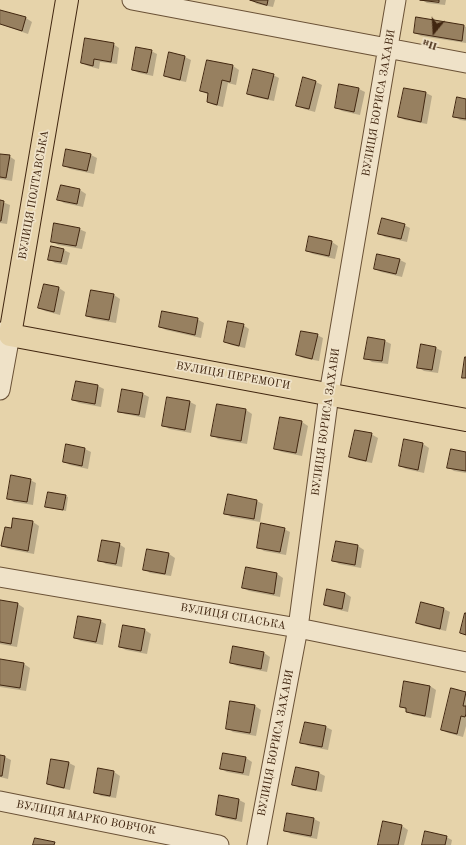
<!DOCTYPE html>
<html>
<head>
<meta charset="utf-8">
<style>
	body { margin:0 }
	#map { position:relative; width:466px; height:845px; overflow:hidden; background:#e6d3aa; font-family:"Old Standard TT",serif }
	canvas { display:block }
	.north { position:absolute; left:414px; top:12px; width:40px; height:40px; -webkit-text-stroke:3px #efe2c8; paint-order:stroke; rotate:198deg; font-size:11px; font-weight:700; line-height:16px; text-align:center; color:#412610 }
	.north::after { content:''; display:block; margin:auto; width:14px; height:18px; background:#412610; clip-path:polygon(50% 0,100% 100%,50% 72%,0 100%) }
</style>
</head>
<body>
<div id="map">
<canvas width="466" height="845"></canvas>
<div class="north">Пн</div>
</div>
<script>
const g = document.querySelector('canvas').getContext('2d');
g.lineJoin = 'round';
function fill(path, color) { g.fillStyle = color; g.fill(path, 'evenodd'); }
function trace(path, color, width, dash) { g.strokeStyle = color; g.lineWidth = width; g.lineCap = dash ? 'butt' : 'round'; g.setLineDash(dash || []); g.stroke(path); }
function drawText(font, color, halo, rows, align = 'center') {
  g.font = font + ' "Old Standard TT",serif'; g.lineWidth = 3.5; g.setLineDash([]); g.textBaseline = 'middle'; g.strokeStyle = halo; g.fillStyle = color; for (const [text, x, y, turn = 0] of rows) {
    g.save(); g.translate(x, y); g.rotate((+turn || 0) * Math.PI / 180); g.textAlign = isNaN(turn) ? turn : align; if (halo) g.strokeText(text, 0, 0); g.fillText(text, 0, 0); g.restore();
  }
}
fill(new Path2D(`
	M251 0H275L273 7 257 4Z
	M422 0H446L445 5 427 3Z
	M1 11 26 18 32 22 28 34 0 24Z
	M417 19 464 26 466 27V43L421 36 415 33Z
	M113 44 119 48 117 64 100 62 99 69 88 66 82 63Z
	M151 51 157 54 153 76 139 73 133 70Z
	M170 54 185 57 191 60 186 82 171 79 165 75Z
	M207 61 233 66 239 70 236 85 228 83 223 107 214 105 208 102 209 95 201 91Z
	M273 75 279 78 274 101 254 97 248 94Z
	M304 78 316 82 322 85 315 112 304 109 298 106Z
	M359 89 365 92 360 115 342 111 336 107Z
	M405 89 426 93 432 96 427 124 405 120 399 117Z
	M466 100V121L460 120 454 116Z
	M0 155 9 156 15 160 12 181 0 179Z
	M91 155 97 158 94 174 70 169 64 165Z
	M80 190 86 194 83 207 64 203 58 199Z
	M0 201 10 205 7 224 0 223Z
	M404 225 410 228 407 242 385 237 379 233Z
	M79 229 86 232 82 249 58 245 52 241Z
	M310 237 332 242 338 246 335 259 313 254 307 251Z
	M64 250 70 253 67 265 55 263 49 259Z
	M400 260 406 263 402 277 381 272 375 269Z
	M44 285 59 288 65 292 60 315 45 311 39 308Z
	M114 295 120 299 116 323 93 319 87 316Z
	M197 319 204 323 201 338 166 330 160 327Z
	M243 325 249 329 245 348 231 345 225 342Z
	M317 335 323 338 319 361 303 358 297 355Z
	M385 341 391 344 388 364 372 362 366 358Z
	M436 348 442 351 438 373 424 371 418 367Z
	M98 386 104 389 101 407 79 403 73 400Z
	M143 394 149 397 145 418 125 414 119 411Z
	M168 398 190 402 196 405 191 433 169 429 163 425Z
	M218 405 246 410 252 414 247 444 218 439 212 435Z
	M302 422 308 426 302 456 282 452 275 449Z
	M371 434 378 438 372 463 356 460 350 457Z
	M423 444 429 448 424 473 406 469 400 466Z
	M85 449 91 452 88 469 70 465 64 462Z
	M466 453V473L454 471 448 467Z
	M30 480 36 483 33 505 14 502 8 498Z
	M65 496 68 497 66 511 49 508Z
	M257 501 263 504 260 522 231 517 225 513Z
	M33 522 39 526 34 554 8 549 2 546 12 529Z
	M284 529 290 532 286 555 264 551 258 547Z
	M336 542 358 546 364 550 361 568 339 564 333 560Z
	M119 544 125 548 122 567 106 564 100 560Z
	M148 551 169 554 175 558 171 576 150 573 144 569Z
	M277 574 283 578 280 597 249 591 243 588Z
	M345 593 351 597 348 612 331 608 325 605Z
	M0 601 18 604 24 608 17 647 0 644Z
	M421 603 444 609 450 612 446 631 423 626 417 623Z
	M100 621 106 624 103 645 81 641 75 638Z
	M145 630 151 634 147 654 126 650 120 647Z
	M264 653 270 657 267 672 237 666 231 663Z
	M0 660 24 664 30 668 26 691 0 687Z
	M405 682 430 686 436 690 431 718 413 715 401 706Z
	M452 689 466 693V726L463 737 448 733 442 730Z
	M231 702 255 706 261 710 256 736 233 732 227 728Z
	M326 727 332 730 328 750 308 746 302 742Z
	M0 756 5 757 11 760 8 779 0 777Z
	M246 758 252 762 249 776 227 772 221 769Z
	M69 763 75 766 70 790 54 787 48 784Z
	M296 768 319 773 325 776 322 792 299 788 293 784Z
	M99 769 114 772 120 776 116 798 101 796 95 792Z
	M220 796 239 800 245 803 242 822 223 818 217 815Z
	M288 814 314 819 320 822 317 839 291 834 285 830Z
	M402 826 408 830 404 845H379Z
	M446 837 452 840 451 845H423Z`), '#0003');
const building = new Path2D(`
	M250 0H268L267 5Z
	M420 0H439V2Z
	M0 10 26 17 22 31 0 24Z
	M416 17 464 25 462 41 414 33Z
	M85 38 114 43 111 62 94 59 93 66 81 63Z
	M136 47 152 50 147 73 132 70Z
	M169 52 185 56 180 80 164 76Z
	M207 60 233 65 230 82 222 80 217 105 207 102 208 93 200 91Z
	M253 69 274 74 268 99 247 94Z
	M303 77 316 81 309 109 296 106Z
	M339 84 359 88 354 112 335 108Z
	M404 88 426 92 421 122 398 117Z
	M457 97 466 99V119L453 117Z
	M66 149 91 154 87 171 63 166Z
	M0 154 10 155 6 178 0 177Z
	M61 185 80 189 77 204 57 200Z
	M0 200 4 201 1 221H0Z
	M382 218 405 224 401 239 378 234Z
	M54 223 80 228 76 246 51 242Z
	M309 236 332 241 329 256 306 251Z
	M51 246 64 249 61 262 48 260Z
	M377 254 400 259 396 274 374 269Z
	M44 284 59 287 54 312 38 308Z
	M91 290 114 294 109 320 86 316Z
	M162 311 198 318 195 335 159 327Z
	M228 321 244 324 239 346 224 342Z
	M301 331 318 334 312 359 296 355Z
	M368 337 385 340 382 361 364 359Z
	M421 344 436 347 432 370 417 368Z
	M465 357H466V378H462Z
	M76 381 98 385 95 404 72 400Z
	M122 389 143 393 139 415 118 412Z
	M167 397 190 401 185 430 162 426Z
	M217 404 246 409 241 441 211 436Z
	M280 417 302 421 296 453 274 449Z
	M355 430 372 433 366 461 349 457Z
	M404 439 423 443 418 470 399 466Z
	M66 444 85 448 82 466 63 462Z
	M451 449 466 452V471L447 468Z
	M11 475 31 479 27 502 7 499Z
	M48 492 66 495 63 510 45 507Z
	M228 494 257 500 254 519 224 514Z
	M13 518 33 521 28 551 1 546 5 527 11 528Z
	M261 523 285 528 280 552 257 548Z
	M102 540 120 543 116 564 98 561Z
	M336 541 358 545 355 565 332 561Z
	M147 549 169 553 165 574 143 570Z
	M246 567 277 573 274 594 242 588Z
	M327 589 345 593 342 609 324 605Z
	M0 600 18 603 11 644 0 642Z
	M421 602 444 608 440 629 416 623Z
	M465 613H466V635L460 633Z
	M78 616 101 620 96 642 74 638Z
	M123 625 145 629 141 651 119 647Z
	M233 646 264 652 261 669 230 663Z
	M0 659 24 663 20 688 0 685Z
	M404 681 430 686 425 716 406 712V708L400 707Z
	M451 688 466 692 463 706H466V714L465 717 461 716 457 734 441 730Z
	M230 701 255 705 250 733 226 729Z
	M305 722 326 726 322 747 300 743Z
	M223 753 246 757 243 773 220 769Z
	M0 755 5 756 2 776H0Z
	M51 759 69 762 64 788 47 784Z
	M296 767 319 772 316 790 292 785Z
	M98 768 114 771 110 796 94 793Z
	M219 795 239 799 236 819 216 815Z
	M287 813 314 818 311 836 284 831Z
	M383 821 402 825 398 845H378Z
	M425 831 447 836 445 845H422Z
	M35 838 55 842 54 845H33Z`);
fill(building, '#978060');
trace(building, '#412610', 1);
const minor = new Path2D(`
	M132 0 466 63
	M0 332 10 335 0 390
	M0 577 298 628 466 662
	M0 801 219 845
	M257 845 298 628 329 394 396 0`);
const major = new Path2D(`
	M67 0 10 335 466 420`);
trace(minor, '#6a5136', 21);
trace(major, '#412610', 24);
trace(minor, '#efe2c8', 19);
trace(major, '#e6d3aa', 22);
drawText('11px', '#412610', '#efe2c8', [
	["ВУЛИЦЯ БОРИСА ЗАХАВИ",379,103,-80],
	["ВУЛИЦЯ ПОЛТАВСЬКА",34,195,-80],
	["ВУЛИЦЯ ПЕРЕМОГИ",233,376,10],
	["ВУЛИЦЯ БОРИСА ЗАХАВИ",326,422,-82],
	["ВУЛИЦЯ СПАСЬКА",233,617,10],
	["ВУЛИЦЯ БОРИСА ЗАХАВИ",276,743,-79],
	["ВУЛИЦЯ МАРКО ВОВЧОК",86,818,11]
]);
</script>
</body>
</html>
